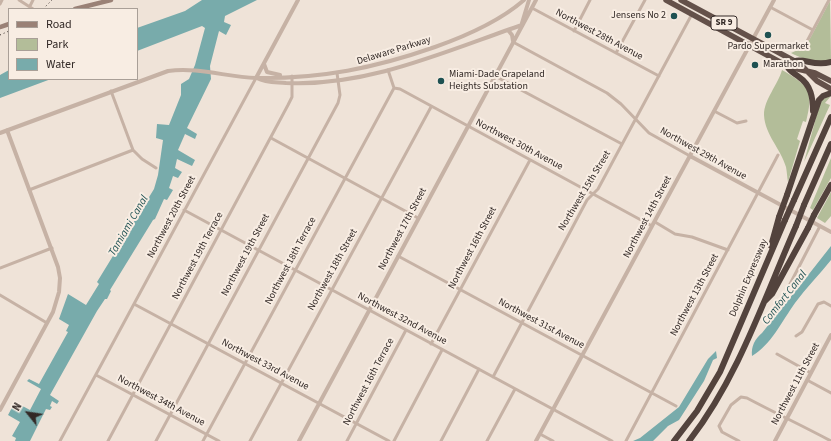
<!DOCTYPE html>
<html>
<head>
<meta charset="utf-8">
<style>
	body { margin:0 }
	#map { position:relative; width:831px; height:441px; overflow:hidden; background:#efe3d8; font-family:"Source Sans 3",sans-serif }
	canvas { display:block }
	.legend { position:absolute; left:8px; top:8px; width:130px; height:72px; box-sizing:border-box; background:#f8ede3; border:1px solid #a99f97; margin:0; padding:5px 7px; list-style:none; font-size:12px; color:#322926 }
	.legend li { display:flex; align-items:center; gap:8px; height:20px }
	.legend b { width:20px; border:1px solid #a99f97 }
	.north { position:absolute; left:8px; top:393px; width:40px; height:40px; -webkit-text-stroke:3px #f8ede3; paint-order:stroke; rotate:300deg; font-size:11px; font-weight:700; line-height:16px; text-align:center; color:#322926 }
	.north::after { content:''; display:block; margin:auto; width:14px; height:18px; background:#322926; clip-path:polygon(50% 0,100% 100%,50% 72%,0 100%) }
</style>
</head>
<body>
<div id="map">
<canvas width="831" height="441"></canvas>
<ul class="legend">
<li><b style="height:5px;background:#9a8176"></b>Road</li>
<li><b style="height:11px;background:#b3bd99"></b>Park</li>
<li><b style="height:11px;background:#78abab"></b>Water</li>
</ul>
<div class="north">N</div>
</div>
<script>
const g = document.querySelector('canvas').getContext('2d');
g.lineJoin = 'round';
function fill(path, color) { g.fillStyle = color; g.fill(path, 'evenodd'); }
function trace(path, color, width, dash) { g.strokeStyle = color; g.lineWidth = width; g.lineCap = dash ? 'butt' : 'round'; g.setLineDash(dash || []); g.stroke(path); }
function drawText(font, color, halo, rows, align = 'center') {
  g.font = font + ' "Source Sans 3",sans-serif'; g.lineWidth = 4; g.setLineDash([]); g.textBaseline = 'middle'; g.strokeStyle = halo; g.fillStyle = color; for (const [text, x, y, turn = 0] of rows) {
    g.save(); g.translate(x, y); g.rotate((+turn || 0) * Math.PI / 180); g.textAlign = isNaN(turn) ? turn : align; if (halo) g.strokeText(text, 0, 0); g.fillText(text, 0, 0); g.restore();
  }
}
fill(new Path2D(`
	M830 1 831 60C817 64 803 59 791 53L800 49 802 44 806 46Z
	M782 70C809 86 814 90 806 122L803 121 797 139 800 141 788 182C787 177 787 172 786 167 781 149 765 135 764 115 764 99 778 85 782 70Z
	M831 96 825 103 830 105 804 162 820 103 823 99Z
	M831 158V178L813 210 810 208Z
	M831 192V216L825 223 817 218Z`), '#b3bd99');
fill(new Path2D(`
	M202 0H257L225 16 224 22 231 25 226 35 219 31 210 66 211 79 187 128 197 134 195 139 185 134 178 150 195 160 192 166 177 159 175 168 182 172 178 178 173 176 169 188 173 190 167 200 164 199 155 219 153 220 110 290 111 291 107 299H105L97 311 50 395 59 401 57 404 52 401 50 406 52 407 50 410 46 409 30 441H15L16 438 12 436 20 422 8 415 15 402 30 410 41 389 27 381 29 379 39 384 68 332 66 331 69 325 59 319 68 294 86 305 99 284 97 282 154 189 158 175 163 140 156 138 157 124 169 125 181 95V84L189 79 195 65 205 28 202 26 137 51V28L185 11Z
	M9 70V79H51L0 98V75Z
	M831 246V260C819 275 806 288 795 303 782 321 771 345 752 356 751 346 755 339 762 333L793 294 796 288H798Z
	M716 351 717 358 713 360 704 381 679 420 668 426 653 441H633L640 438 679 407 708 359Z`), '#78abab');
trace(new Path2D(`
	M19 0 33 9
	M0 4 2 0
	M30 6 33 0
	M770 7 813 30
	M532 8 659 76
	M574 31 590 0
	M513 42 607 93 621 104 649 133 690 156
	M805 45 829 0
	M616 53 645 0
	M388 70 394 88
	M495 76 622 144
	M394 88 400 89 652 226
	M111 91 133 150 142 159 156 168
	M714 111 737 123 746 121
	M271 138 418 218
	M29 190 133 150
	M184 210 612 441
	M655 222 675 234 692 237 728 250
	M398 256 676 406
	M0 268 52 248
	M789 286 820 226
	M0 295 47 323
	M134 304 389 441
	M796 336 802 332 818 304 824 302 831 306
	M431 344 530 160
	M777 354 811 373
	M96 375 219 441
	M493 377 587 200 598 189 692 14
	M807 380 831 393
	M540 434 553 441
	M60 441 256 78
	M108 441 288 105 292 97V76
	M156 441 338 103 340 95 337 73
	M203 441 394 88
	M250 441 431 107
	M347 441 406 330
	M394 441 442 350
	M441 441 479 369
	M487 441 515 389
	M626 441 778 155
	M739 441 722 432 719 426 731 405 741 397 747 398C775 413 803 426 831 441`), '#c6b2a5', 3);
trace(new Path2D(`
	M522 23 529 0
	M508 30 512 35 513 41
	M264 64 267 72 280 75
	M256 78 298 0
	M257 78C266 83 276 82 286 83 368 87 446 51 522 25
	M0 133 168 71C198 67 227 77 256 78 321 79 375 68 435 47 466 36 499 22 524 0
	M690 156 831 232
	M0 410 53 312 59 292 60 278 58 267 7 130
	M299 441 536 0
	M536 441 774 0
	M775 441 831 335`), '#c6b2a5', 4);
trace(new Path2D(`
	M75 9 111 0
	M0 27 9 24`), '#9a8176', 4.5);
trace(new Path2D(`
	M666 0 789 67 815 73 831 81
	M681 0 800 64 817 81 831 89`), '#64514a', 5.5);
trace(new Path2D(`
	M795 61C805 58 814 67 831 62
	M787 66C790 72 794 73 799 77 811 85 813 98 813 111
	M787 195 819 100 823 96 831 93
	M794 200 831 117
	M804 205 831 144
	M814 215 831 185
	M771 246 779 217
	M765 301 772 294 808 228
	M674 441 697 411 720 372 785 220
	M689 441C738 378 764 299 796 226`), '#53433d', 6);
trace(new Path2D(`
	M43 9 52 0
	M0 35 9 31`), '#322926', 1, [1, 3]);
trace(new Path2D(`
	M779 217 787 195
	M785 220 794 200
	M796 226 804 205
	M808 228 814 215`), '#53433d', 6);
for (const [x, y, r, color] of [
	[674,16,4,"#1e5152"],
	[768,35,4,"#1e5152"],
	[755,65,4,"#1e5152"],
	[441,81,4,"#1e5152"]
]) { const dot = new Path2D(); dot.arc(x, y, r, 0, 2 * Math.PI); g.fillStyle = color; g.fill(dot); trace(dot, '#f8ede3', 1.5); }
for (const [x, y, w] of [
	[724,23,26]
]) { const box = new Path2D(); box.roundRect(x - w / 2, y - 7, w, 14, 3); g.fillStyle = '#f8ede3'; g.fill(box); trace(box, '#322926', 1); }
drawText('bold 9px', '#322926', null, [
	["SR 9",724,23]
]);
drawText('10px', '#322926', '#f8ede3', [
	["Jensens No 2",666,16,"right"],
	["Pardo Supermarket",768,47,"center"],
	["Marathon",763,65],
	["Miami-Dade Grapeland",449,75],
	["Heights Substation",449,87]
], 'left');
drawText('10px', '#322926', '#f8ede3', [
	["Northwest 28th Avenue",599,35,28],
	["Delaware Parkway",394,51,-17],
	["Northwest 30th Avenue",519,145,28],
	["Northwest 29th Avenue",703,154,29],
	["Northwest 15th Street",585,191,-59],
	["Northwest 20th Street",172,217,-62],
	["Northwest 14th Street",648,217,-62],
	["Northwest 17th Street",403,229,-62],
	["Northwest 16th Street",473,248,-62],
	["Northwest 19th Street",246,255,-62],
	["Northwest 19th Terrace",198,256,-62],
	["Northwest 18th Terrace",291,261,-62],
	["Northwest 18th Street",333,270,-61],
	["Dolphin Expressway",749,278,-67],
	["Northwest 13th Street",695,295,-62],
	["Northwest 32nd Avenue",402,319,28],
	["Northwest 31st Avenue",541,324,28],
	["Northwest 33rd Avenue",265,365,28],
	["Northwest 16th Terrace",369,382,-62],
	["Northwest 11th Street",796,384,-62],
	["Northwest 34th Avenue",161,401,28]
]);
drawText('italic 11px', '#1e5152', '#f8ede3', [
	["Tamiami Canal",129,226,-60],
	["Comfort Canal",785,298,-52]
]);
</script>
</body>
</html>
